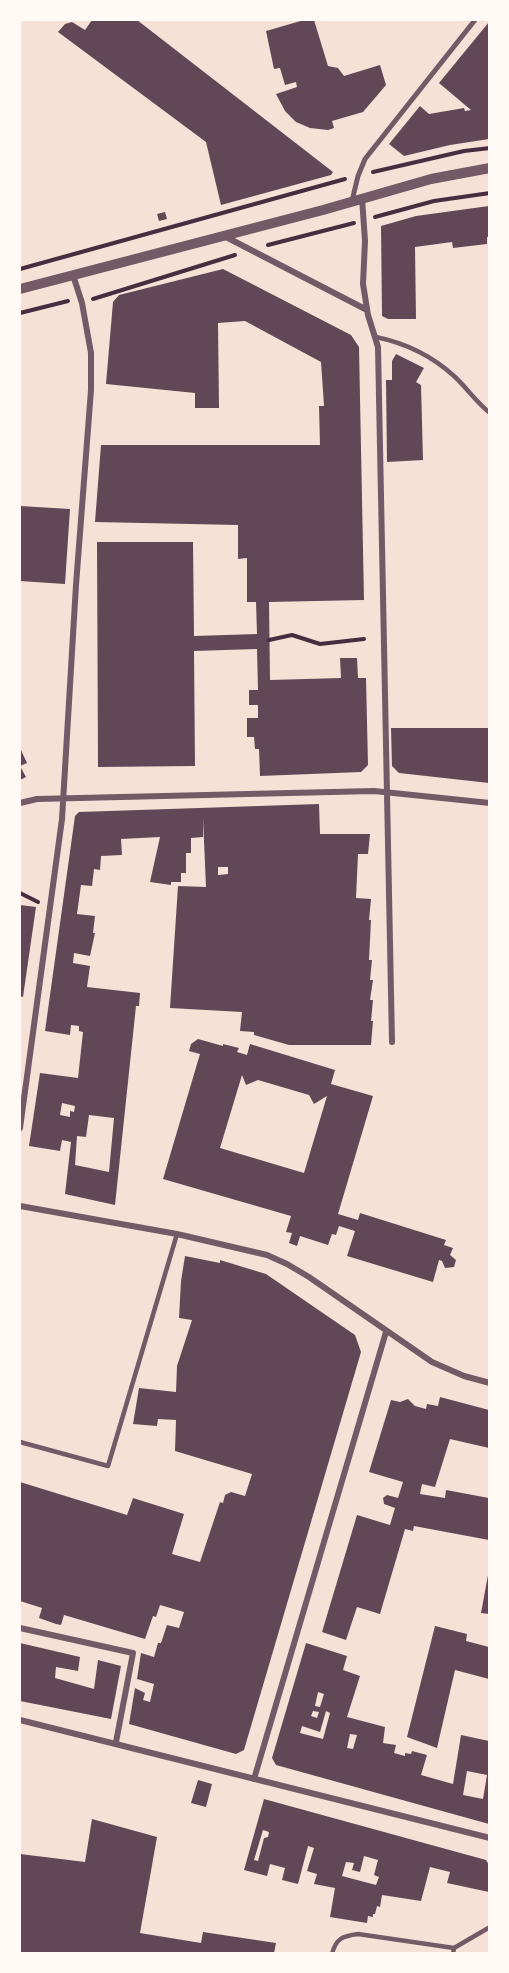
<!DOCTYPE html>
<html>
<head>
<meta charset="utf-8">
<style>
	body { margin:0 }
	#map { position:relative; width:509px; height:1973px; overflow:hidden; background:#f7e1d7; font-family:Raleway,sans-serif }
	canvas { display:block }
	.frame { position:absolute; inset:0; border:21px solid #fffaf5; pointer-events:none }
</style>
</head>
<body>
<div id="map">
<canvas width="509" height="1973"></canvas>
<div class="frame"></div>
</div>
<script>
const g = document.querySelector('canvas').getContext('2d');
g.lineJoin = 'round';
function fill(path, color) { g.fillStyle = color; g.fill(path, 'evenodd'); }
function trace(path, color, width, dash) { g.strokeStyle = color; g.lineWidth = width; g.lineCap = dash ? 'butt' : 'round'; g.setLineDash(dash || []); g.stroke(path); }
fill(new Path2D(`
	M92 20H137L333 172 331 175 221 205 206 142 58 32 65 24 72 22 85 30Z
	M304 20H314L328 66 338 68 344 76 380 65 386 85 363 112 332 121 334 128 328 130 310 128 296 122 285 111 276 94 297 87 296 82 285 85 280 68 274 69 266 31Z
	M489 22V139L450 145 404 156 389 144 420 106 429 114 464 108 465 111 471 110 439 83Z
	M489 206V237H487V244L453 248 452 242 415 247 416 319H388L382 316 381 226 416 216Z
	M165 212 167 219 159 221 157 214Z
	M223 269 351 335 359 347 364 600 269 602 270 680 341 678 340 658H357L358 678H366L368 765 361 772 260 776 259 749H255L254 737H247V718H258V705H249V690H258L257 649 194 651 195 766 98 767 97 542H193L194 636 257 634 256 602H247V558L238 559V525L95 522 101 445H320L319 406H324L321 362 245 321 218 323 219 408H195V393L106 384 113 302 119 295Z
	M396 354 424 368 416 382 421 385 423 460 387 462 386 380H392V361Z
	M20 506 70 509 65 584 20 581Z
	M391 728H489V783L399 773 392 766Z
	M20 748 27 763 20 766 26 777 20 780Z
	M319 804 320 834H370L368 854H358L356 898 371 899 369 920H371L369 960H372L370 980H373L370 1000H373L371 1021H373L371 1045H289L254 1035V1032L240 1031 242 1012 170 1008 178 886 206 887 203 818V837L191 838V853H186V873H181V882H171V885L150 882 160 837 121 839 122 855 101 856 100 870 94 869 92 886 81 885 77 914 95 916 93 933H95L90 956 74 953 73 963 90 966 87 987 140 993 139 1006H136L115 1205 65 1194 71 1142 62 1140 60 1151 29 1146 40 1073 78 1078 83 1032 79 1031V1026L71 1025 70 1035 45 1031 75 816 79 812ZM218 867H228V874L218 875ZM62 1103 75 1106 74 1112 70 1111V1117L60 1115ZM89 1115 114 1118 109 1172 75 1165 77 1136 86 1137Z
	M20 905 36 907 23 997 20 996Z
	M198 1039 223 1046V1044L239 1048 237 1052 247 1055 250 1044 335 1070 331 1084 373 1096 338 1214 358 1220 360 1213 446 1240 444 1245 453 1248 450 1255 456 1260 454 1267 445 1268 442 1261 439 1260 433 1282 347 1256 355 1231 339 1226 336 1235 332 1234 328 1245 300 1236 297 1246 289 1243 292 1233 286 1232 291 1216 163 1179 200 1054 189 1051 191 1044ZM242 1075 246 1085 258 1080 309 1095 314 1104 327 1096 304 1173 220 1148Z
	M185 1256 220 1263V1260L266 1274 355 1335 361 1352 244 1750 236 1754 129 1724 135 1688 145 1693 143 1700 150 1702 154 1684 137 1679 141 1653 154 1657 158 1643H161L167 1625 179 1628 184 1612 160 1605 156 1617 153 1616 145 1639 64 1615 61 1625 56 1624 39 1618 42 1608 20 1601V1482L127 1515 133 1498 184 1514 172 1554 200 1562 220 1502 223 1503 225 1495 231 1492 245 1496 252 1474 175 1451 176 1420 158 1419 157 1426 133 1424 139 1388 176 1392 177 1366 192 1320 179 1318 181 1281Z
	M440 1397 489 1410V1448L450 1439 435 1487 422 1484 420 1494 445 1498 446 1490 489 1498V1540L414 1526 413 1531 405 1529 380 1614 357 1607 346 1640 322 1632 357 1515 390 1525 395 1508 384 1504 383 1498 387 1495 398 1498 403 1482 369 1472 391 1400 400 1402 408 1399 415 1406 426 1409 427 1404 438 1406Z
	M488 1575H489V1614L481 1613Z
	M435 1626 467 1634 466 1641 489 1647V1679L455 1670 437 1748 407 1737Z
	M20 1643 80 1657 78 1671 56 1667 55 1678 94 1689 98 1660 121 1666 111 1719 20 1701Z
	M306 1643 347 1656 343 1670 360 1676 347 1717 385 1727 383 1743 396 1745 394 1753 405 1756V1753L411 1754 412 1751 427 1755 421 1775 453 1784 461 1735 489 1741V1824L276 1765 272 1758ZM318 1692 324 1694 320 1707 315 1706ZM313 1711 319 1712 317 1718 311 1716ZM326 1711 330 1713 323 1739 300 1733 302 1726 320 1732ZM350 1734 357 1735 353 1749 347 1748ZM467 1771 487 1775 483 1799 463 1795Z
	M198 1780 212 1784 206 1807 191 1803Z
	M264 1799 486 1860 489 1865V1892L447 1883 450 1872 430 1867 421 1901 382 1895 380 1907 377 1906 375 1914H373V1917L368 1916 367 1923 330 1917 335 1888 314 1884 317 1874 307 1871 314 1848 308 1846 298 1884 282 1880 285 1868 270 1864 267 1876 244 1870ZM263 1830 269 1832 268 1837 264 1838 258 1861 254 1860ZM364 1856 378 1860 374 1875 379 1877 376 1885 342 1876 346 1862 354 1863 352 1870 360 1872Z
	M92 1819 157 1837 140 1933 201 1943 203 1932 276 1943 274 1953H20V1854L85 1862Z`), '#644757');
trace(new Path2D(`
	M373 172 464 151 490 148
	M375 217 434 201 490 193
	M268 245 354 223
	M20 269 345 179
	M93 299 235 255
	M20 313 68 301
	M269 640 292 635 320 644 364 639
	M20 893 38 902`), '#4a2c40', 4);
trace(new Path2D(`
	M376 337C405 343 432 356 454 376 467 388 476 402 490 413
	M20 1442 108 1466 177 1234
	M332 1954C336 1938 343 1936 358 1934L454 1948
	M453 1954 454 1948 490 1927`), '#755966', 4.5);
trace(new Path2D(`
	M352 201 358 176 365 159 475 20`), '#755966', 5);
trace(new Path2D(`
	M362 198 365 241 363 284 368 315 378 347 392 1042
	M224 236 367 310
	M20 803 37 799 374 791 490 803
	M20 1128 62 819 76 585 91 390V353L82 303 73 275
	M20 1206 177 1234 267 1255 287 1264 309 1277 432 1362 464 1376 490 1383
	M20 1628 133 1653 116 1742
	M20 1720 490 1838
	M254 1779 386 1332`), '#755966', 6);
trace(new Path2D(`
	M20 289 323 210 431 179 490 168`), '#755966', 10);
</script>
</body>
</html>
